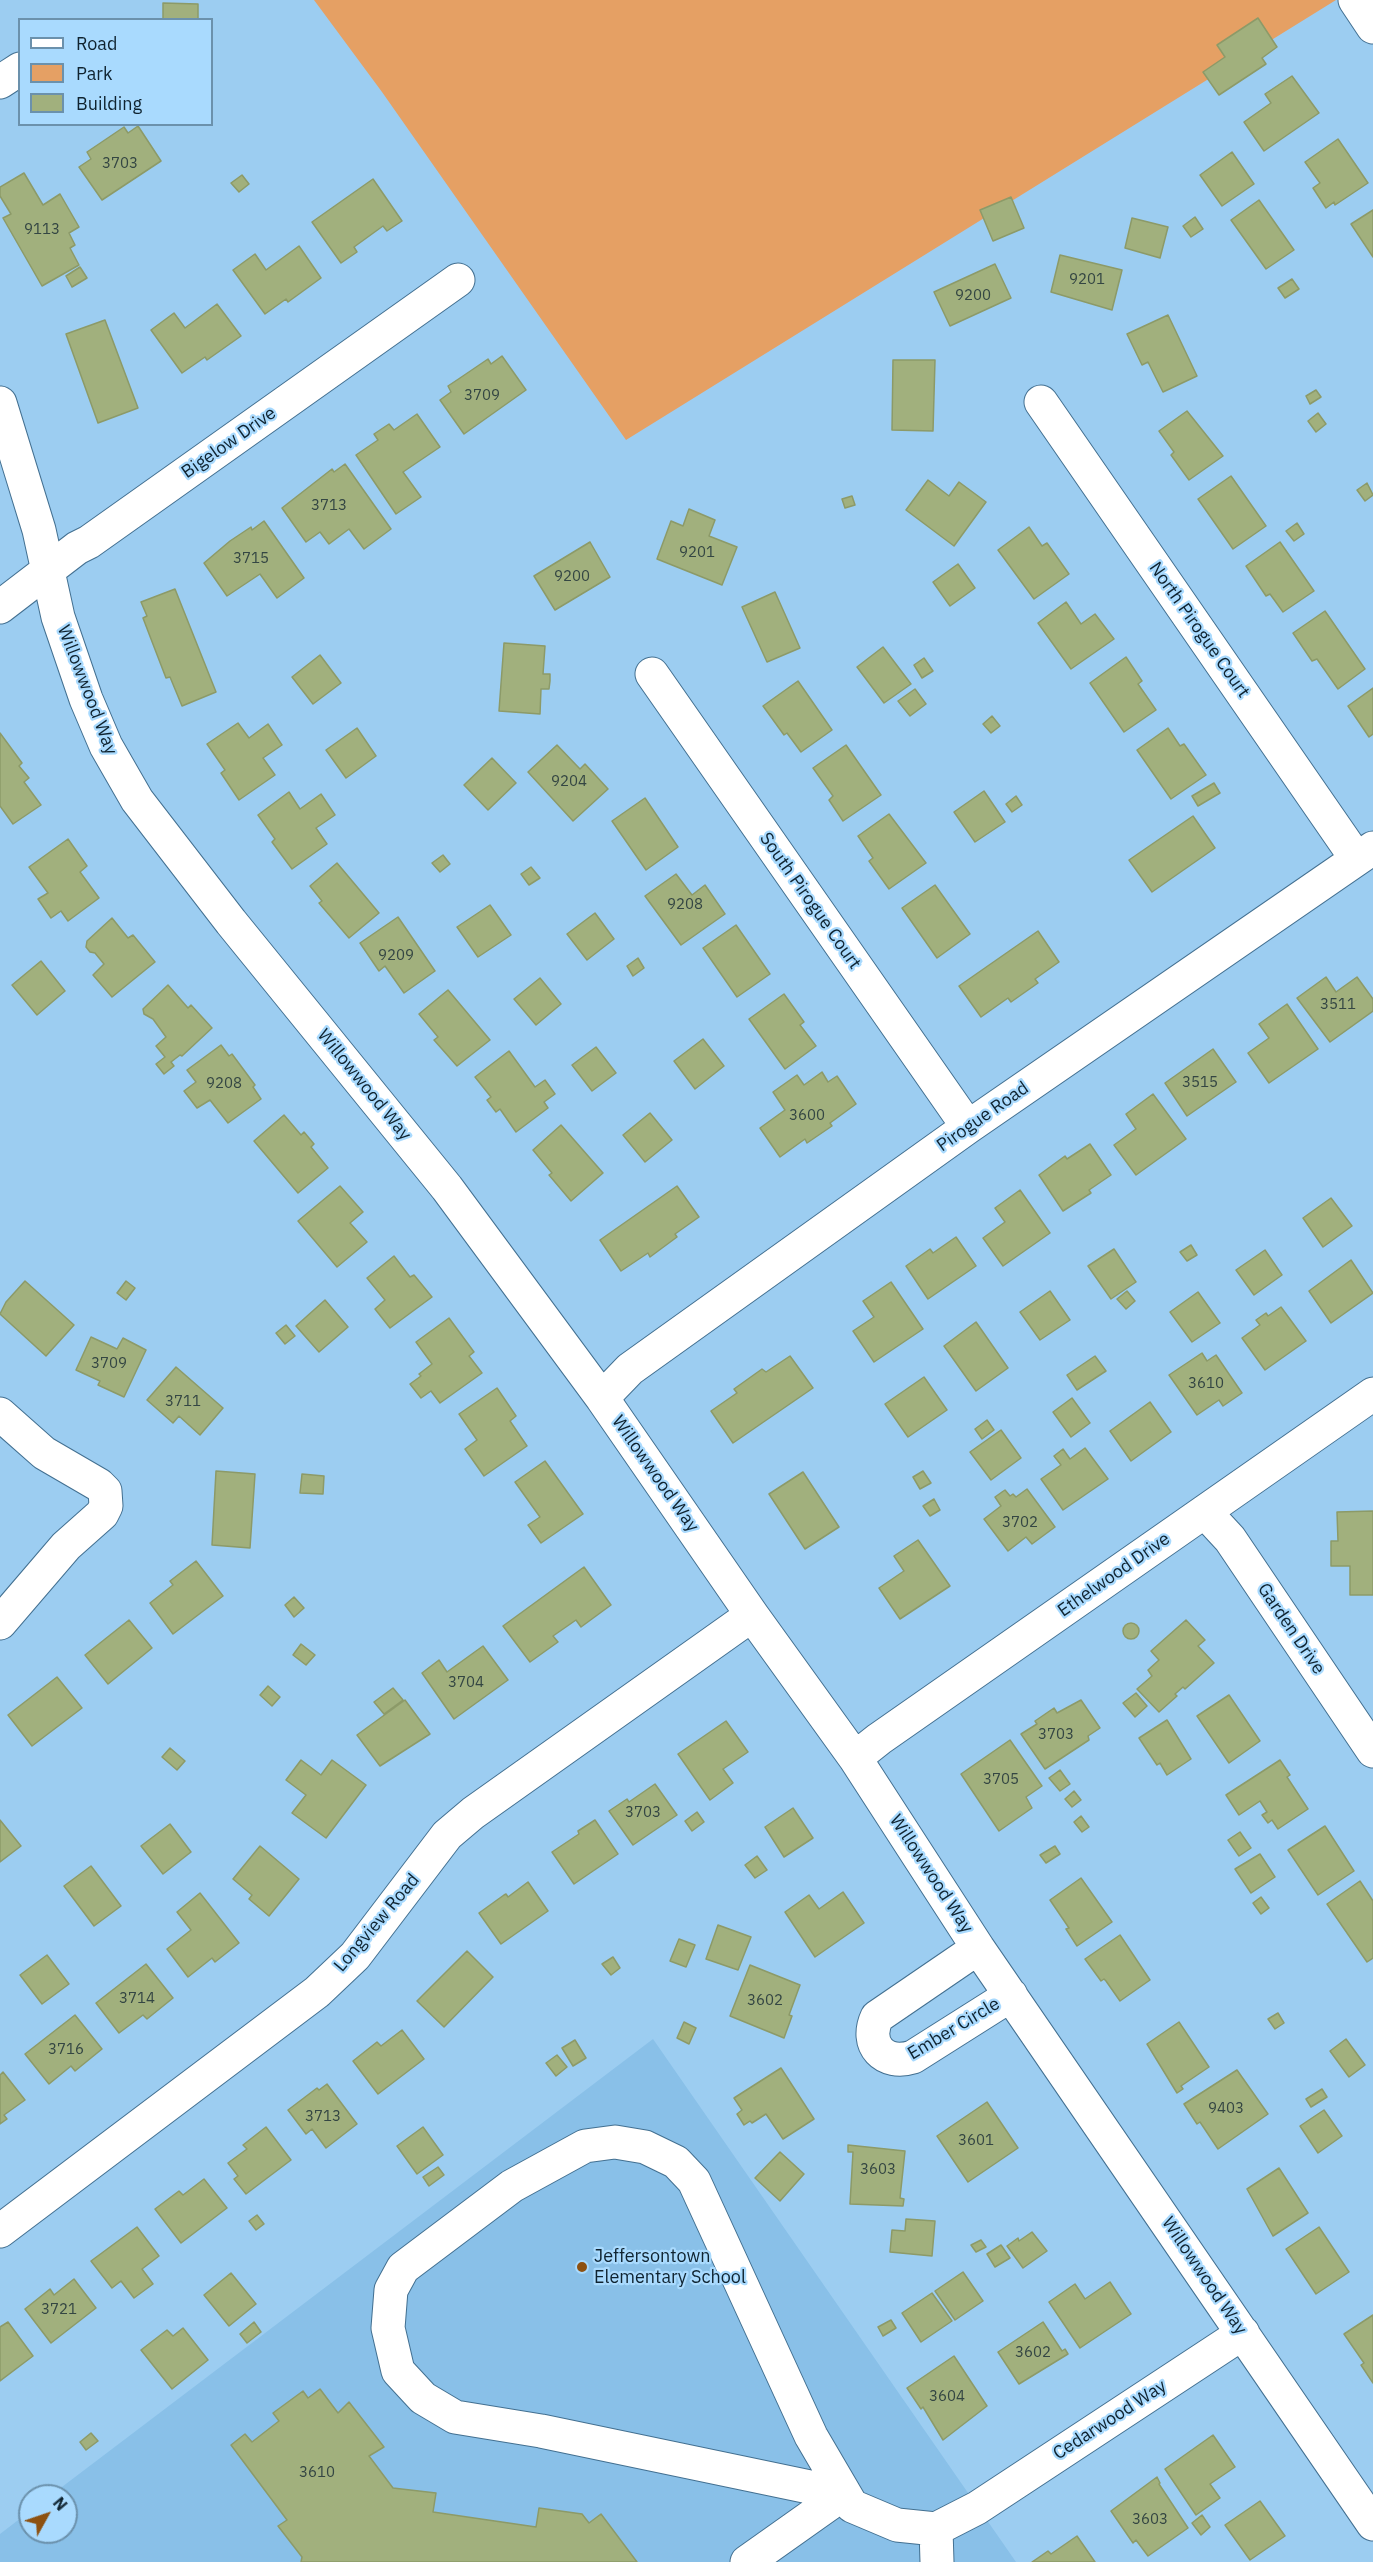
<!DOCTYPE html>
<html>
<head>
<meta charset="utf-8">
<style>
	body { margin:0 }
	#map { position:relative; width:1373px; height:2562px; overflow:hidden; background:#9ccdf1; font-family:"IBM Plex Sans",sans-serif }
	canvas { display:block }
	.legend { position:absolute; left:18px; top:18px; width:195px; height:108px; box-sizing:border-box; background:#a9dafe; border:2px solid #6b91ac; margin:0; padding:8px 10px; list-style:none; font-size:18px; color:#0f2330 }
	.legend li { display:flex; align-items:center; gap:12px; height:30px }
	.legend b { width:30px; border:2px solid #6b91ac }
	.north { position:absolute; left:18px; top:2484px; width:60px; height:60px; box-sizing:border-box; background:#a9dafe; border:2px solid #6b91ac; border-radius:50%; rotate:50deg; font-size:16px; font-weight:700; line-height:24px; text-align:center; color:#0f2330 }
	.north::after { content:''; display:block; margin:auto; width:21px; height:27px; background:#8d5111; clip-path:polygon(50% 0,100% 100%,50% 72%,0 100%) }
</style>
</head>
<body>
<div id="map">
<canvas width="1373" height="2562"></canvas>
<ul class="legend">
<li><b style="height:8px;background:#fff"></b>Road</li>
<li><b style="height:16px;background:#e5a064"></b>Park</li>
<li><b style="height:16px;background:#a1b07d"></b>Building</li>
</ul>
<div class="north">N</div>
</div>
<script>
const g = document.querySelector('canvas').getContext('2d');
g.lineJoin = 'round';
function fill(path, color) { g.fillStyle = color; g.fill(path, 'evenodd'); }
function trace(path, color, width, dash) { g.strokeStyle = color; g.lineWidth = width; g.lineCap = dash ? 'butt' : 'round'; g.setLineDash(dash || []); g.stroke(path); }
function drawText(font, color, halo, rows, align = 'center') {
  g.font = font + ' "IBM Plex Sans",sans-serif'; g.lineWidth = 4.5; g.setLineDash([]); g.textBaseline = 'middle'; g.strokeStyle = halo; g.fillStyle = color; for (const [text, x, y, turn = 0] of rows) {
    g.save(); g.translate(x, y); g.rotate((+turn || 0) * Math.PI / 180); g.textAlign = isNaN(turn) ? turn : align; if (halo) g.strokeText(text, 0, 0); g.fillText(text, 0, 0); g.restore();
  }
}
fill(new Path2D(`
	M653 2039 1016 2562H0V2534L30 2511V2532H66V2496H50Z`), '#89c0e8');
fill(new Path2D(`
	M314 0H1336L626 440 382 92Z`), '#e5a064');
const building = new Path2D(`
	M163 3 198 4V20H163Z
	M1258 18 1277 47 1262 58 1266 64 1219 95 1203 72 1225 57 1217 45Z
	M1292 76 1319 113 1264 151 1244 122 1271 103 1265 94Z
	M138 126 161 161 102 200 79 167 91 159 87 152 124 127 128 133Z
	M1338 139 1368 183 1335 205 1334 202 1326 208 1313 188 1320 183 1305 162Z
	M1232 152 1254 184 1222 206 1200 175Z
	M24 173 43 205 60 194 79 227 69 233 75 245 70 248 79 265 42 286 3 218 11 214 0 196V187Z
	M242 175 249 184 239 192 231 183Z
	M373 179 402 221 387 231 383 226 354 247 357 252 341 263 312 222Z
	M1011 197 1024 228 993 241 980 210Z
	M1259 200 1294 250 1266 269 1231 220Z
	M1373 210V257L1351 224Z
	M1195 217 1203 229 1191 237 1183 226Z
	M1132 218 1168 227 1160 258 1125 248Z
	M299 246 321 278 288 302 286 299 265 314 233 270 255 254 266 270Z
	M1060 255 1122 270 1112 310 1051 292Z
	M995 264 1011 298 950 326 934 292Z
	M80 267 87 278 72 287 66 276Z
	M1292 279 1299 289 1285 298 1278 288Z
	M217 304 241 336 207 360 205 357 182 373 151 330 174 313 185 328Z
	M1168 315 1197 376 1163 392 1148 362 1142 365 1127 334Z
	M105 320 138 408 98 423 66 334Z
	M502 356 526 390 464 434 440 400 451 392 448 386 460 378 488 359 491 364Z
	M893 360H935L933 431 892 430Z
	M1316 390 1321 397 1310 404 1306 396Z
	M1187 411 1223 456 1189 480 1171 455 1174 452 1159 431Z
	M1318 413 1326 424 1316 432 1308 421Z
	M417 414 440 447 403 472 421 497 396 514 356 455 378 440 374 434 389 424 394 430Z
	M345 464 391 529 364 549 349 529 329 544 320 532 306 542 282 508 332 469 334 472Z
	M1231 476 1266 526 1233 549 1198 499Z
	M928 480 949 496 959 482 986 502 954 546 906 510Z
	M1367 483 1373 495 1365 501 1357 490Z
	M852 496 855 505 845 508 842 499Z
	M689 509 715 520 709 536 737 547 722 585 657 559 671 521 683 526Z
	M264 521 304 578 277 598 260 574 227 596 204 563 230 541 251 527 252 530Z
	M1297 523 1304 534 1294 541 1286 531Z
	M1029 527 1042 546 1047 543 1069 574 1034 599 998 550Z
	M590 542 610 577 555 610 534 576Z
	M1280 542 1314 591 1283 612 1270 594 1266 596 1246 566Z
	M958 564 975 588 950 606 933 582Z
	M175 589 216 692 182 706 170 677 166 678 151 639 143 618 147 616 141 602Z
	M775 592 800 648 767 662 742 607Z
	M1066 602 1081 624 1095 614 1114 639 1071 669 1038 623Z
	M1325 611 1365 669 1338 689 1317 659 1312 661 1293 633Z
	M504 643 545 646 543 674H550V681L549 689H541L540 714 499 711Z
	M883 647 911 684 884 703 857 667Z
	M320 655 341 683 313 704 292 677Z
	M1126 657 1142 681 1138 684 1156 710 1124 732 1090 683Z
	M924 658 933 671 922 678 914 665Z
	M798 681 832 730 801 752 787 733 784 735 763 706Z
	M1373 688V734L1369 737 1348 706Z
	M915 689 926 704 910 716 898 701Z
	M992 716 1000 726 991 733 983 724Z
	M238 723 249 738 268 724 282 745 263 758 275 775 239 800 221 773 225 770 207 744Z
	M357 728 376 756 346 778 326 750Z
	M1168 728 1180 746 1184 744 1206 775 1171 799 1137 750Z
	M0 733 22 763 19 766 29 778 24 782 41 805 13 824 0 806Z
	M557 745 580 769 585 764 608 789 573 821 528 772Z
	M846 745 881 795 843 821 829 800 833 796 813 768Z
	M492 758 516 783 488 810 464 785Z
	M1214 783 1220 793 1198 806 1192 796Z
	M984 791 1005 822 975 842 954 812Z
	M289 792 300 809 321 794 335 815 316 828 327 844 292 869 272 842 275 839 258 815Z
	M1016 796 1022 805 1012 812 1006 804Z
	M645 798 678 847 646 870 612 821Z
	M889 814 926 863 889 889 869 861 873 858 858 836Z
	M1193 816 1215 848 1152 892 1129 860Z
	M68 839 87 866 80 872 99 898 68 921 61 911 51 918 38 899 48 893 29 867Z
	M443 855 450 864 440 872 432 863Z
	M337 863 379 913 349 938 319 903 322 901 310 886Z
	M531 867 540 878 529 885 521 874Z
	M676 874 692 895 705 885 725 914 681 945 645 896Z
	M935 885 970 934 937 958 902 908Z
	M490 905 511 935 478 957 457 927Z
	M595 913 614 939 587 960 567 934Z
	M398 917 435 971 404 993 385 966 379 971 360 943Z
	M112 918 128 938 133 935 155 962 112 997 93 975 104 964 95 953 90 952 86 947 87 941Z
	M736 925 770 974 737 997 703 948Z
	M1038 931 1059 962 1035 979 1038 983 1011 1002 1008 998 981 1017 959 986Z
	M638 958 644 968 633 976 627 966Z
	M41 961 65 991 37 1015 12 985Z
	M1326 977 1336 992 1357 977 1373 999V1011L1330 1042 1297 998Z
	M540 978 561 1004 536 1025 514 999Z
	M168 985 188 1008 191 1005 212 1028 182 1056 180 1055 171 1062 174 1066 164 1074 156 1064 165 1057 156 1046 166 1037 153 1019 144 1014 143 1009Z
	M448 990 490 1040 457 1066 434 1040 438 1037 419 1014Z
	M784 994 804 1022 800 1025 816 1046 785 1069 749 1019Z
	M1287 1004 1318 1049 1269 1083 1248 1053 1269 1038 1259 1024Z
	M703 1039 724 1066 695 1089 674 1061Z
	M221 1045 229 1056 232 1054 255 1085 253 1087 261 1099 228 1123 210 1100 197 1108 184 1091 196 1082 187 1070Z
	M596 1047 616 1073 592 1091 572 1065Z
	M1213 1049 1236 1082 1187 1116 1165 1083Z
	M509 1051 535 1087 545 1080 555 1094 544 1102 548 1108 516 1132 500 1109 496 1112 487 1100 491 1097 475 1077Z
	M822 1072 828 1082 837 1076 856 1104 830 1123 832 1126 807 1143 805 1139 780 1157 760 1128 785 1110 773 1092 797 1075 804 1085Z
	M1153 1094 1186 1139 1136 1175 1114 1145 1136 1129 1126 1114Z
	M650 1113 672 1140 645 1162 623 1135Z
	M284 1115 301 1135 304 1132 314 1144 311 1147 328 1168 298 1193 254 1141Z
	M561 1125 603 1173 571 1201 549 1175 552 1173 533 1150Z
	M1090 1144 1111 1175 1089 1190 1091 1193 1063 1211 1039 1175 1065 1156 1067 1159Z
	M340 1186 363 1212 350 1223 367 1242 337 1267 298 1221Z
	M677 1186 699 1217 675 1234 677 1237 650 1257 648 1253 621 1271 600 1240Z
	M1020 1190 1050 1233 1003 1266 983 1238 1005 1222 995 1208Z
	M1331 1198 1352 1226 1323 1247 1303 1218Z
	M956 1237 976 1266 928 1299 906 1266 930 1249 933 1253Z
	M1191 1245 1197 1255 1187 1261 1180 1252Z
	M1114 1249 1136 1282 1111 1299 1088 1266Z
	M1265 1250 1282 1275 1254 1295 1236 1270Z
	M394 1256 410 1277 414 1275 432 1297 390 1328 375 1309 385 1300 367 1278Z
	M1351 1260 1373 1293 1331 1323 1309 1291Z
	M25 1281 74 1325 46 1356 0 1314 6 1302Z
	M126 1281 135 1288 126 1300 117 1293Z
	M891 1282 923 1329 874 1362 853 1331 874 1317 863 1301Z
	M1050 1291 1070 1320 1040 1340 1020 1312Z
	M1127 1291 1135 1301 1126 1309 1117 1299Z
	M1198 1292 1220 1323 1192 1342 1170 1312Z
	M325 1300 348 1327 319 1352 296 1326Z
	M1281 1307 1306 1341 1265 1370 1242 1338 1260 1325 1256 1320 1266 1313 1268 1316Z
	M449 1318 474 1352 469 1356 482 1373 440 1403 431 1391 421 1398 410 1384 421 1376 419 1374 432 1364 416 1342Z
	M976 1322 1008 1368 976 1391 944 1346Z
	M286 1325 295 1336 285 1344 276 1333Z
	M91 1337 117 1349 123 1338 146 1350 124 1397 98 1385 100 1381 76 1370Z
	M1202 1353 1207 1361 1216 1355 1242 1393 1223 1406 1219 1400 1197 1415 1169 1375Z
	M790 1356 813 1388 733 1443 711 1411 737 1393 734 1389 762 1369 766 1372Z
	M1095 1356 1106 1371 1077 1390 1067 1375Z
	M176 1367 223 1408 200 1435 179 1416 173 1423 147 1400Z
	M924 1377 947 1410 908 1437 885 1404Z
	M497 1388 516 1416 510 1421 527 1446 484 1476 465 1449 477 1440 459 1414Z
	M1072 1398 1090 1423 1071 1437 1053 1412Z
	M1150 1402 1171 1432 1131 1461 1110 1431Z
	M987 1420 994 1430 982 1439 975 1429Z
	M1001 1430 1021 1458 991 1480 970 1452Z
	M1085 1448 1108 1479 1063 1510 1041 1479 1061 1465 1054 1456 1063 1449 1070 1459Z
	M545 1461 583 1514 541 1543 528 1525 540 1517 515 1482Z
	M216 1471 255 1474 250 1548 212 1545Z
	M923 1471 931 1483 920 1489 913 1477Z
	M803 1472 839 1527 805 1549 769 1494Z
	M302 1474 324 1476 323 1494 300 1493Z
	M1027 1489 1055 1527 1032 1544 1026 1537 1008 1551 984 1519 1001 1506 995 1497 1002 1492 1005 1490 1010 1496 1013 1494 1016 1497Z
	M934 1499 940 1510 930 1516 923 1506Z
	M1373 1511V1595H1350V1566H1331V1541H1338L1337 1512Z
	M918 1540 950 1586 900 1619 879 1588 904 1571 894 1556Z
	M196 1561 223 1596 173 1634 150 1603 173 1585 170 1581Z
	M584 1567 611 1605 581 1627 576 1620 553 1636 558 1642 530 1662 503 1626Z
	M294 1597 304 1608 294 1617 285 1605Z
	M129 1620 152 1648 108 1684 85 1655Z
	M1186 1620 1205 1640 1198 1646 1214 1663 1185 1689 1183 1687 1175 1694 1177 1696 1159 1712 1137 1689 1152 1676 1148 1670 1159 1660 1151 1651Z
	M1123 1631a8 8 0 1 1 16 0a8 8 0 1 1-16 0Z
	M301 1644 315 1655 306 1665 293 1655Z
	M483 1646 508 1680 454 1719 422 1673 439 1660 447 1672Z
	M57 1677 82 1708 32 1746 8 1715Z
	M268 1686 280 1697 272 1706 260 1695Z
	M393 1688 403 1700 384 1714 374 1702Z
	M1136 1693 1147 1706 1135 1717 1123 1703Z
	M1229 1695 1260 1741 1229 1763 1197 1716Z
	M405 1700 430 1734 380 1766 357 1735Z
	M1081 1700 1100 1728 1088 1736 1089 1740 1045 1769 1021 1734 1037 1724 1035 1721 1054 1708 1057 1713Z
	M1167 1720 1191 1759 1167 1775 1160 1763 1157 1765 1139 1738Z
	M726 1721 748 1752 723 1769 733 1783 710 1800 678 1754Z
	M1010 1740 1042 1786 1026 1797 1032 1808 999 1831 961 1774Z
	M170 1748 185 1761 177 1770 162 1757Z
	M301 1760 321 1775 332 1760 366 1785 326 1838 292 1813 306 1795 286 1780Z
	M1280 1760 1290 1775 1287 1777 1308 1809 1278 1829 1272 1820 1268 1823 1262 1815 1267 1812 1260 1801 1239 1815 1226 1795Z
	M1060 1770 1070 1784 1060 1791 1049 1778Z
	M655 1784 677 1815 633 1845 609 1811 627 1799 629 1802Z
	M1074 1791 1081 1800 1072 1807 1065 1799Z
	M793 1808 813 1838 784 1857 765 1827Z
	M697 1812 704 1822 692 1831 685 1821Z
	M1081 1816 1089 1827 1082 1832 1074 1822Z
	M0 1820 21 1846 0 1862Z
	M595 1820 618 1854 574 1884 552 1852 579 1834 578 1831Z
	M170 1824 191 1852 163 1874 141 1846Z
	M1325 1826 1354 1871 1318 1895 1288 1850Z
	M1240 1832 1251 1848 1239 1856 1228 1840Z
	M260 1846 299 1879 269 1916 249 1899 252 1895 233 1879Z
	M1055 1846 1060 1854 1046 1863 1040 1855Z
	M1260 1854 1275 1877 1251 1893 1235 1869Z
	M757 1856 767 1870 755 1878 745 1865Z
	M91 1866 121 1906 94 1926 64 1886Z
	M1081 1878 1112 1922 1077 1946 1066 1929 1069 1928 1050 1900Z
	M1360 1881 1373 1901V1958L1367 1962 1327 1904Z
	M528 1882 548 1911 501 1944 479 1913 504 1895 506 1894 508 1897Z
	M843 1892 864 1923 815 1957 785 1912 809 1895 819 1909Z
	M200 1893 239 1943 215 1962 212 1958 188 1977 167 1949 191 1930 177 1912Z
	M1261 1897 1269 1908 1261 1914 1253 1903Z
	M718 1925 751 1937 738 1970 706 1959Z
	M1120 1935 1150 1980 1120 2001 1106 1981 1104 1979 1101 1981 1085 1959Z
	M679 1939 695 1945 686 1967 670 1961Z
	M467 1951 493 1977 444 2027 417 2001Z
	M47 1955 69 1984 42 2004 20 1975Z
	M613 1957 620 1968 611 1975 602 1964Z
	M146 1964 173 1998 147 2019 143 2015 119 2033 96 2003Z
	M750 1965 800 1985 789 2015 792 2016 784 2038 730 2016Z
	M1278 2013 1284 2023 1275 2029 1268 2019Z
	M75 2015 102 2049 75 2071 71 2066 49 2084 25 2054Z
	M684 2022 696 2028 689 2044 677 2038Z
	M1179 2022 1209 2067 1181 2086 1183 2089 1177 2093 1147 2044Z
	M402 2030 424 2059 378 2094 353 2061 377 2042 381 2046Z
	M1346 2039 1365 2065 1349 2077 1330 2051Z
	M575 2040 586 2058 573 2066 562 2048Z
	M557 2055 567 2067 556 2076 546 2063Z
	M781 2068 814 2119 783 2139 766 2114 752 2123 750 2121 744 2125 737 2114 742 2110 734 2098Z
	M1237 2070 1268 2114 1218 2149 1200 2122 1197 2124 1184 2104Z
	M3 2072 25 2100 4 2115 7 2119 0 2124V2075Z
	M327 2084 357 2124 326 2148 312 2129 306 2134 288 2110 317 2088 319 2090Z
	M1322 2089 1327 2097 1311 2107 1306 2099Z
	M987 2102 1018 2148 968 2182 937 2136Z
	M1324 2110 1342 2136 1318 2153 1300 2126Z
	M266 2127 291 2160 246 2194 234 2179 238 2176 228 2163 247 2149 243 2145Z
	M423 2127 443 2155 417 2174 397 2146Z
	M848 2145 905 2151 900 2198 904 2199 903 2206 850 2204 853 2152H848Z
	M780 2152 804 2174 780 2201 755 2178Z
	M438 2167 444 2175 429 2186 423 2177Z
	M1279 2168 1308 2213 1273 2236 1247 2189Z
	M204 2179 227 2208 181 2243 155 2209 179 2191 183 2195Z
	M257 2215 264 2224 256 2230 249 2221Z
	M906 2219 935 2221 932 2256 890 2252 892 2230 905 2231Z
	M137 2227 159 2256 142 2269 153 2284 134 2298 121 2281 112 2288 91 2261Z
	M1319 2227 1349 2272 1316 2294 1286 2249Z
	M1032 2232 1047 2251 1023 2268 1007 2246 1018 2238 1019 2241Z
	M981 2240 986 2247 976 2252 971 2245Z
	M1001 2245 1010 2258 995 2267 987 2254Z
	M963 2272 983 2301 955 2320 935 2291Z
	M231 2273 256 2304 229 2326 204 2295Z
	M74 2279 96 2308 51 2343 25 2309 50 2289 54 2295Z
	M1110 2282 1131 2314 1080 2348 1049 2302 1075 2284 1085 2299Z
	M932 2293 952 2321 921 2342 902 2313Z
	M1373 2315V2383L1361 2365 1364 2363 1344 2334Z
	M891 2320 896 2328 883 2336 878 2327Z
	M8 2322 33 2356 0 2381V2327Z
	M254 2322 261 2332 247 2343 240 2334Z
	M1043 2322 1062 2351 1065 2349 1068 2354 1019 2384 998 2352Z
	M183 2328 208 2360 172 2389 141 2350 167 2330 173 2336Z
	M954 2356 987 2406 943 2440 923 2407 921 2409 907 2388Z
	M320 2389 338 2413 349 2402 384 2447 369 2456 393 2488 436 2493 433 2512 536 2527 539 2508 582 2514 589 2523 601 2514 637 2562H301L302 2557 278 2526 287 2520 231 2445 245 2434 252 2442 279 2421 273 2413 303 2391 308 2398Z
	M91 2433 98 2441 86 2450 80 2442Z
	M1213 2435 1235 2467 1210 2484 1220 2498 1196 2515 1165 2469Z
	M1157 2477 1160 2483 1159 2484 1188 2528 1148 2556 1136 2540 1133 2543 1111 2511Z
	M1260 2501 1285 2536 1250 2560 1225 2525Z
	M1202 2515 1210 2527 1201 2535 1192 2523Z
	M1077 2536 1095 2562H1032L1048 2551 1051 2554Z`);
fill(building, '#a1b07d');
trace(building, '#8c9a68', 1.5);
const minor = new Path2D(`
	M1355 0 1373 27
	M0 82 20 69
	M1041 402 1356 858
	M0 403 39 530 58 617 86 699 106 746 137 800 231 922 447 1188 602 1398 752 1615 855 1758 978 1948 1373 2524
	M0 607 77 548 89 542 458 280
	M652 674 968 1127
	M602 1398 630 1369 968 1127 1373 848
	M0 1414 44 1453 99 1485 105 1491 106 1506 102 1514 66 1546 0 1623
	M1205 1512 1230 1539 1373 1751
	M855 1758 879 1739 1373 1394
	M978 1948 877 2017C864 2045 884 2066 913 2057L1011 1995
	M0 2231 317 1992 355 1956 447 1835 473 1813 752 1615
	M843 2494 541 2431 455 2417 423 2398 398 2371 388 2328 391 2290 403 2268 512 2186 585 2146 615 2142 645 2147 676 2162 694 2181 811 2436 852 2506 897 2525 936 2529 977 2508 1243 2333
	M936 2529 937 2562
	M747 2562 843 2494`);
trace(minor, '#437091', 35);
trace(minor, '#fff', 33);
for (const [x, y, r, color] of [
	[582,2267,6,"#8d5111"]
]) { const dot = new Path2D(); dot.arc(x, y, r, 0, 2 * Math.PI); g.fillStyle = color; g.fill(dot); trace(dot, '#a9dafe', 2); }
drawText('15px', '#344643', null, [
	["3703",120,164],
	["9113",42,230],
	["9201",1087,280],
	["9200",973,296],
	["3709",482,396],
	["3713",329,506],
	["9201",697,553],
	["3715",251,559],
	["9200",572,577],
	["9204",569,782],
	["9208",685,905],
	["9209",396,956],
	["3511",1338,1005],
	["3515",1200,1083],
	["9208",224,1084],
	["3600",807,1116],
	["3709",109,1364],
	["3610",1206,1384],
	["3711",183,1402],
	["3702",1020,1523],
	["3704",466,1683],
	["3703",1056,1735],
	["3705",1001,1780],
	["3703",643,1813],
	["3714",137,1999],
	["3602",765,2001],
	["3716",66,2050],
	["9403",1226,2109],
	["3713",323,2117],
	["3601",976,2141],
	["3603",878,2170],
	["3721",59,2310],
	["3602",1033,2353],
	["3604",947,2397],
	["3610",317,2473],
	["3603",1150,2520]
]);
drawText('18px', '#0f2330', '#a9dafe', [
	["Bigelow Drive",229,443,-35],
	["North Pirogue Court",1199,630,55],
	["Willowwood Way",87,690,69],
	["South Pirogue Court",810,901,55],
	["Willowwood Way",364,1085,51],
	["Pirogue Road",983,1117,-35],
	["Willowwood Way",655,1474,55],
	["Ethelwood Drive",1114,1575,-35],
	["Garden Drive",1291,1629,56],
	["Willowwood Way",931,1874,57],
	["Longview Road",377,1923,-50],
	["Ember Circle",954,2029,-31],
	["Willowwood Way",1204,2276,56],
	["Cedarwood Way",1110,2420,-33]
]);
drawText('18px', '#0f2330', '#a9dafe', [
	["Jeffersontown",594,2257],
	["Elementary School",594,2278]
], 'left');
</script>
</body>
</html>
